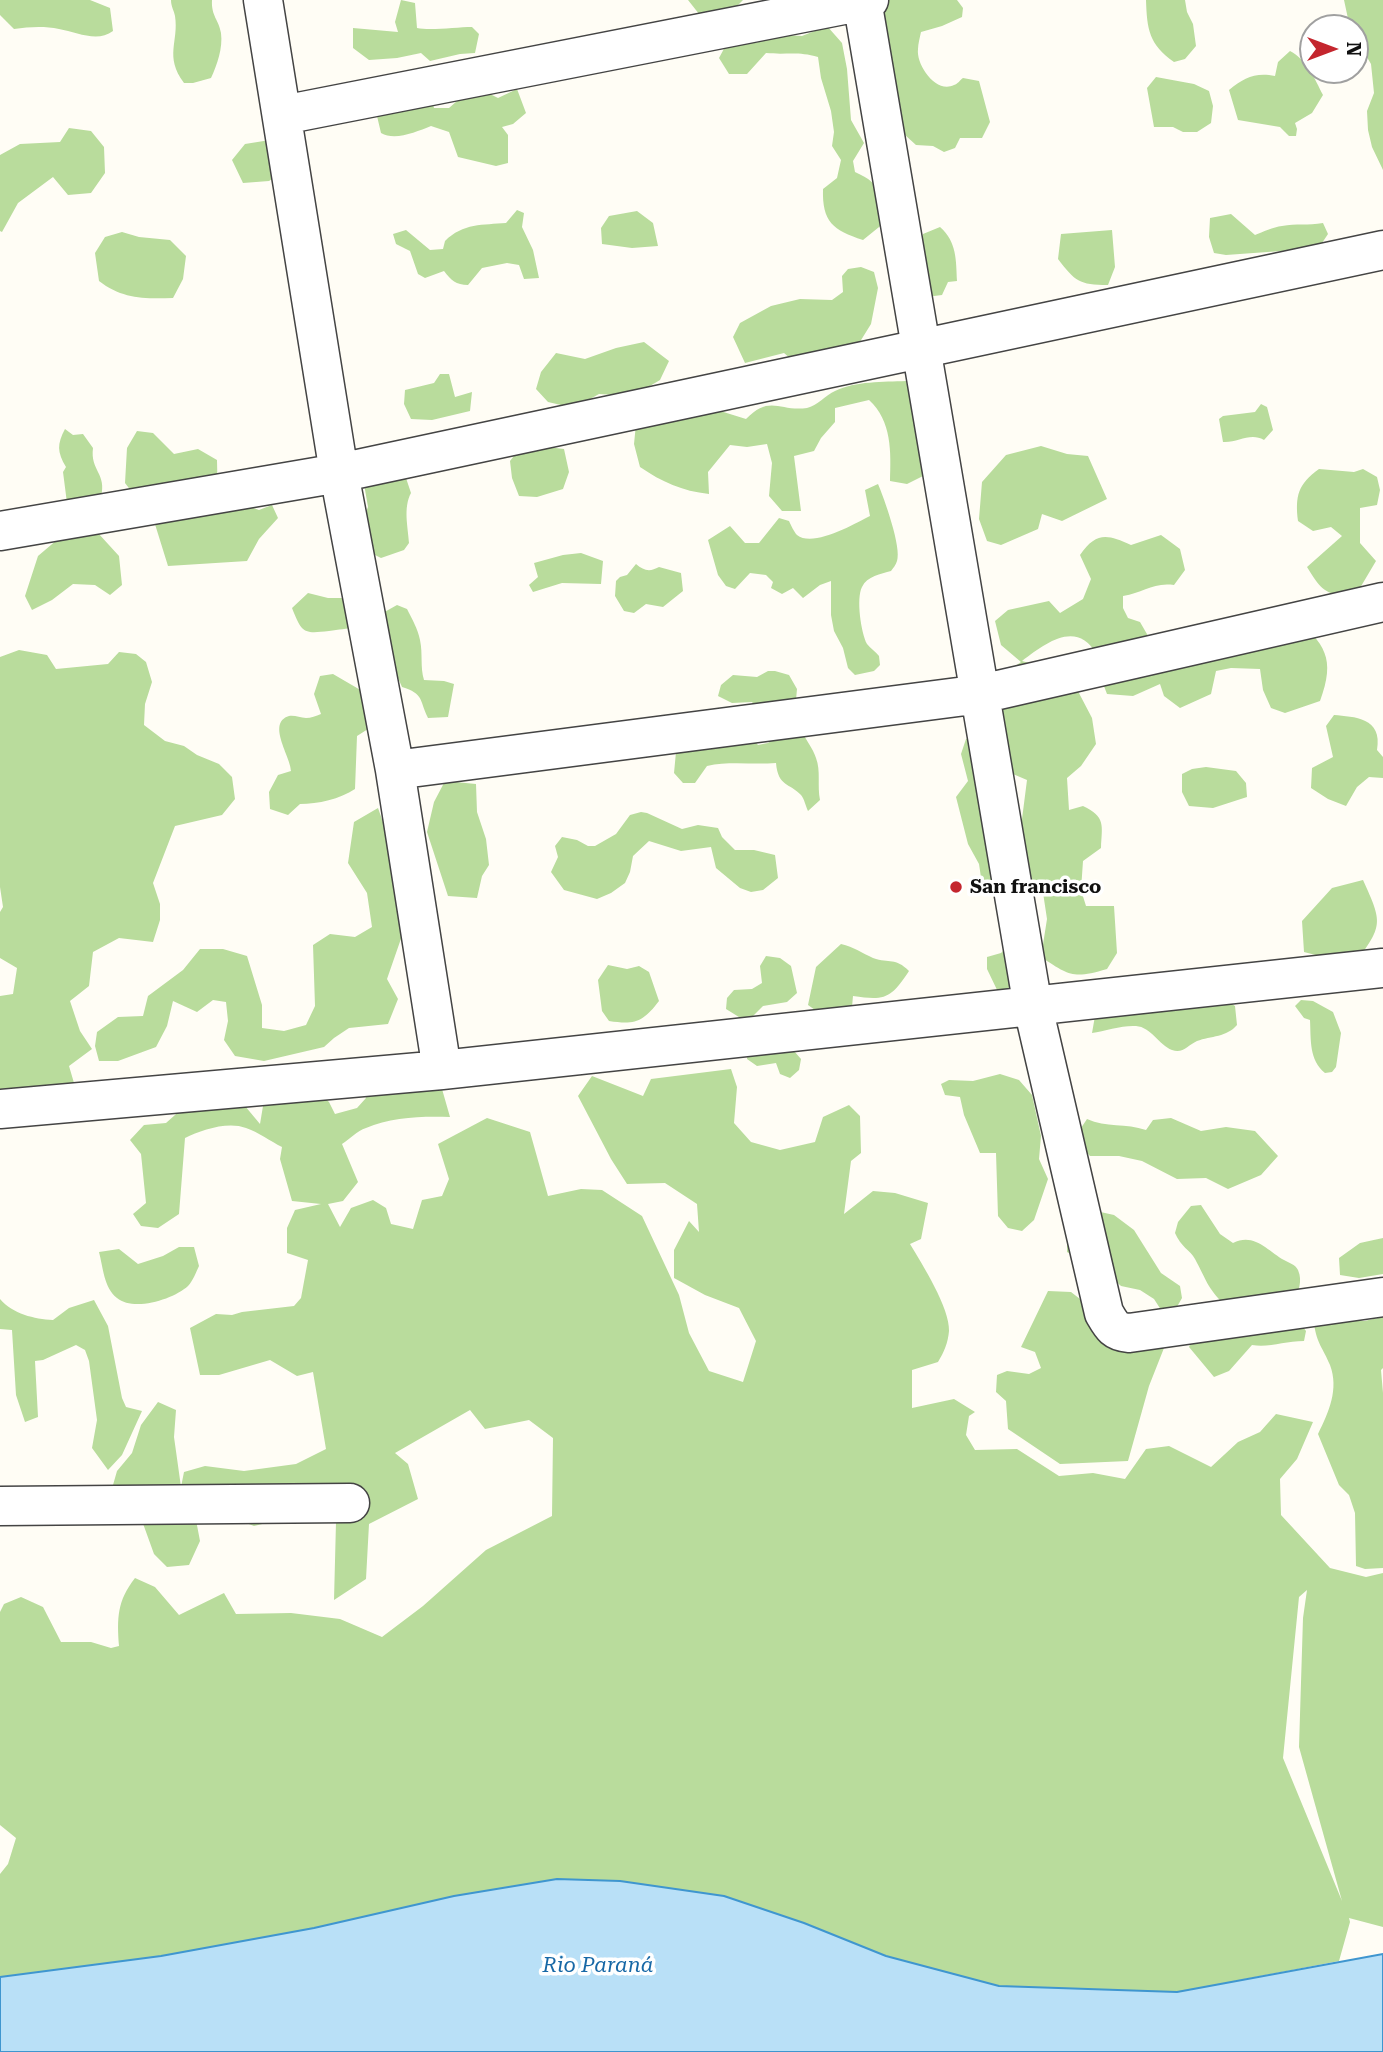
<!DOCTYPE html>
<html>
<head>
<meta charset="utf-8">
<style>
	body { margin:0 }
	#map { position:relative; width:1383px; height:2052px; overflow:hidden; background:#fffdf5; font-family:"Roboto Serif",serif }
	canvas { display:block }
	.north { position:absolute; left:1299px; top:14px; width:70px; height:70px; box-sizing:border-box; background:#fff; border:2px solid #a0a0a0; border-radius:50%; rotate:90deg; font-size:19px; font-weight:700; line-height:28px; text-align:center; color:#111 }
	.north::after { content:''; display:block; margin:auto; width:24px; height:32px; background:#c4262e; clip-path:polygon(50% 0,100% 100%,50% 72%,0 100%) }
</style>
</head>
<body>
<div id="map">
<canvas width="1383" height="2052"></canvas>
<div class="north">N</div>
</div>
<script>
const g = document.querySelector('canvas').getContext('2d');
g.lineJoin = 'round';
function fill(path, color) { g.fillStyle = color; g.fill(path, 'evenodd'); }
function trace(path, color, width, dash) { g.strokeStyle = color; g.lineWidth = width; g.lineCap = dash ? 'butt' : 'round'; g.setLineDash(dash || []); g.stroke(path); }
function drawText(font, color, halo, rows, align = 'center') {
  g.font = font + ' "Roboto Serif",serif'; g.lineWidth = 7; g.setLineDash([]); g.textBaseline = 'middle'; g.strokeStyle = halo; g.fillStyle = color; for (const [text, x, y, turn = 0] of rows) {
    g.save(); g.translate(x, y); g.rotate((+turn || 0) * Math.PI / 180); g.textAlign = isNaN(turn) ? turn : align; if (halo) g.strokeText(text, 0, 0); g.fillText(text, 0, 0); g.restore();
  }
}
fill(new Path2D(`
	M0 0H90L110 8 113 31C97 43 77 32 59 29 44 26 29 27 14 29L0 15Z
	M171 0H212C211 16 219 20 221 33 223 48 217 65 211 78L193 83H184C164 56 179 42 175 16 174 10 171 7 171 0Z
	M401 0 415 3 417 28C430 31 457 27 472 27L479 34 475 53 460 54 430 61 421 53 397 58 369 60 353 48V28L398 32 395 22Z
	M688 0H743L732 11 703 19Z
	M887 0H957L963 8 962 17 942 26 921 32C920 37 918 44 918 49 916 65 936 94 954 85 958 84 960 80 963 78L979 81 990 122 982 138H960L955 148 944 152 933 146 916 145 905 135 900 122 891 71 890 45 883 17Z
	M1146 0H1185L1187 12 1193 24 1196 46 1185 59 1174 62C1149 44 1147 30 1146 0Z
	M1344 0H1383V170L1372 147 1368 130 1367 111 1374 93 1371 64 1355 37V28H1350Z
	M827 26 842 43 847 69 851 120 864 143 853 161 855 172C884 185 880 194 884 223L863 240C833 230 822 222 823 189L837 178 841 160 832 146 834 132 831 111 821 78 818 57C798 51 787 55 766 53L747 74H729L719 58 726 45 743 40 755 43 784 35 802 36Z
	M1290 51C1307 60 1315 79 1323 95L1312 113 1295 123 1297 129 1296 136H1289L1280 127 1238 120 1229 90C1244 78 1255 72 1275 76L1278 62Z
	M1156 77 1194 84 1209 91 1213 106 1211 123 1197 132H1183L1173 127H1154L1147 88Z
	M517 89 526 113 513 124 502 127 508 135V163L496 166 458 157 449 132 431 126C416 132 395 141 381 133L377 116 431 98 434 108H449L465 94 482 90 498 98Z
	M69 128 91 131 104 147 105 173 91 193 68 195 53 177 18 203 2 232 0 231V155L20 144 60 142Z
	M270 140 278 175 269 181 243 183 232 160 245 144Z
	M517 210 524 213 522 227 533 250 539 278 524 279 519 265 507 263 482 268 468 285C456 285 451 280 444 271L425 278 418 274 410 251 396 244 393 234 406 230 430 250 443 249 445 241C463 223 483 225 506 223Z
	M637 211 653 223 658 246 632 248 602 244 601 228 609 216Z
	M1231 214 1255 235C1263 232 1273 227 1282 226 1296 223 1308 226 1323 223L1328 234 1322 243 1309 249 1226 255 1214 253 1209 237 1210 218Z
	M940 227C957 242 956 260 957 281L948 282 942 295 926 297 919 253 923 234Z
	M1112 230 1115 267 1108 285C1079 285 1075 281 1058 259L1061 234Z
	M122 232 139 237 170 240 186 256 183 279 173 298C145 299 122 299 99 281L95 253 105 237Z
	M861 267 874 272 878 288 871 324 853 353 797 364 784 353 745 363 733 337 740 323 771 306 800 299 832 300 843 292 842 276 848 269Z
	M644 342 669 361 660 380 633 396 599 394 574 408 548 402 536 389 541 372 556 353 585 359 616 348Z
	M440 374H449L455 397 472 392 470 411 432 420 411 419 404 404 405 390 434 383Z
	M906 381 916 417 925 475 907 484 890 481C891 452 892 421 869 400L835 408V422L821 438 814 451 794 456 801 511H782L769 496 772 463 767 444 747 447 730 445 708 472 709 494C682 491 662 482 640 467L634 444 636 424 717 410 746 419C770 394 780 412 807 408 817 406 826 395 835 391 856 381 883 382 906 381Z
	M1261 404 1267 407 1273 430 1264 440C1250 432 1238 443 1223 442L1219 419 1223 416 1255 412Z
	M65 429 73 435 83 434 93 448C90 471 107 473 101 497L67 503 63 472 66 467C57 452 57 444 65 429Z
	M137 431 153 433 174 454 198 449 217 460 218 508 245 505 259 510 272 505 278 518 259 539 247 561 168 566 154 521 125 483 127 448Z
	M1041 446 1067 454 1088 456 1107 499 1062 521 1042 514 1038 529 1001 545 987 541 979 519 982 482 1006 455Z
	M547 447 564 449 569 472 563 489 537 497 519 496 512 478 510 461 517 452Z
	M1319 469 1354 472 1363 469 1377 477 1380 490 1377 505 1360 508V543L1376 561 1357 593C1327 598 1322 591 1307 567L1342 536 1331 527 1313 531 1298 521C1295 496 1298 484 1319 469Z
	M406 478 411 493C403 508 408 527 409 543L404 550 381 558 369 552 360 528 368 507 364 484Z
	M878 484C884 498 902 548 897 561 896 565 893 568 891 571 881 574 867 576 862 587 856 598 861 633 867 644 870 648 876 652 879 656L880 665 874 671 855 675 848 668 843 648 834 631 831 615V581L820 585 803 598 793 588 782 594 771 588 773 582 766 575 750 573 735 589 726 586 718 575 708 540 730 526 745 543H759L779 518 789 521C791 525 794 532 797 535 813 548 854 524 870 516L865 490Z
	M98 533 119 556 122 585 110 595 95 585 73 584 52 600 32 610 25 596 38 556 58 539Z
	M1161 535 1180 549 1185 570 1174 585C1153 582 1143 593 1123 596V608L1128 618 1140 622 1151 641 1097 655C1077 619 1046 643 1022 661L1069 674 1092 718 1096 744 1081 766 1067 778 1069 810 1083 806C1106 817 1102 825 1101 848L1083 861 1081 890 1086 906H1114L1117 953 1107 969C1073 979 1070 976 1041 957L1047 919 1042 886 1024 885 1016 839 1022 819 1027 780 1006 771 999 677 1021 662 1001 645 995 621 1008 610 1049 601 1060 613 1083 599 1091 579 1080 555C1096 532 1107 534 1131 545Z
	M581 553 603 561 601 584 562 583 533 592 529 585 538 577 534 563 563 555Z
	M636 564C644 571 650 572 659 567L681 573 683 591 663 607 646 604 634 613 624 611 615 596 616 581 620 577 627 575Z
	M308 593 328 598H352L356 626C346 630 339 629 329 631 303 634 302 633 292 608Z
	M397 605 407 609C412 619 418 629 420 640 423 654 420 667 424 680L444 681 454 684 448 717 428 718C419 699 424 694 402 687L395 671 381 614Z
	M1293 616C1325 644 1336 658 1320 701L1285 713 1271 708 1263 690 1260 669 1231 668 1216 671 1211 694 1180 708 1164 696 1160 684 1133 696 1107 694 1102 681Z
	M19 650 47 655 56 669 108 664 119 652 136 654 146 662 152 682 145 704 144 725 165 741 184 746 197 755 219 764 232 777 235 799 222 815 175 826 153 883 160 904V920L153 942 119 938 93 952 89 986 70 1001 80 1031 92 1049 69 1066 82 1110 0 1103V996L13 994 17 968 0 958V912L3 907 0 887V657Z
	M768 671H775L789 675 797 689 796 700 759 712 752 702 732 703 718 696 721 685 733 675 757 677Z
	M333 674 369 695 368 729 357 736 355 789C340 799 318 804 300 804L288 815 270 809 269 792 278 775 291 771C291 757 266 723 289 716 295 715 300 718 306 718 311 718 316 716 321 714L314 694 320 676Z
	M1334 715C1354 717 1383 717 1377 750L1383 757V778L1369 777 1357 787 1346 806 1328 799 1311 788 1312 768 1333 757 1326 726Z
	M802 731C806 741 813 748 816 758 821 771 817 786 820 800L808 811C806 807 804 798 801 795 790 783 778 787 776 763 753 765 729 761 707 766L695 783H683L674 773 676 752 681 748 709 749 723 746 750 736 758 745 768 743 778 736Z
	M972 737 995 888 982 884 979 864 968 844 956 797 968 781 961 754 966 739Z
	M1206 767 1236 771 1246 783 1247 797 1213 808 1189 806 1182 792V774L1192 769Z
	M445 781 476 784 477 812 486 839 489 865 482 876 477 898 448 896 427 832 434 802Z
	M378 808 403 879 404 930 387 979 398 999 388 1024 349 1028 334 1038 324 1047 264 1061 235 1056 224 1040 228 1021 226 1002 213 1000 197 1012 173 1001 167 1026 156 1047 118 1061H99L95 1046 97 1032 118 1017 143 1016 148 996 183 970 200 949H223L247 956 262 1005V1028L284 1031 306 1025 315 1006 313 945 330 934 355 937 372 927 367 893 348 863 354 822Z
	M641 812 647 813 682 829 698 825 718 828 722 837 735 850H754L775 855 778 878 763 890 751 892 740 888 716 868 711 847 681 851 649 841 633 856 630 872 625 883 611 893 597 899 564 890 551 872 558 857 555 846 562 837 577 840 588 846H595L616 834 630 815Z
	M1363 880C1383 924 1383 925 1354 965L1304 952 1302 921 1332 888Z
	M841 944C854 947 862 953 873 958 890 964 895 957 909 971 891 998 886 1001 853 996L851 1018 822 1015 808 1005 816 967Z
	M1010 944 1033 983 999 994 987 969V957L1001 953Z
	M766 956 780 958 791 966 797 993 787 1002 763 1006 747 1022 726 1009 727 998 734 990 752 989 762 983 760 966Z
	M608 965 627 969 639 966 649 972 659 1001C643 1022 635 1025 609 1021L602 1011 598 980Z
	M1224 999 1235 1006 1237 1025C1227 1037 1211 1036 1197 1041 1188 1045 1183 1054 1172 1050 1159 1045 1151 1027 1136 1026 1123 1025 1105 1031 1092 1033L1095 1016Z
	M1301 1000 1313 1001 1333 1012 1341 1033 1336 1067 1332 1072 1325 1073C1309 1060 1311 1040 1310 1020L1304 1018 1295 1006Z
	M748 1049 794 1051 801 1059 799 1070 790 1078 780 1074 776 1063 757 1066 747 1059Z
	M731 1069 737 1087 734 1123 751 1142 780 1150 815 1142 823 1117 849 1105 860 1116 861 1153 851 1161 844 1214 873 1191 895 1193 928 1203 921 1239 910 1244C922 1264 950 1308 949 1331 948 1343 944 1352 938 1362L912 1370V1408L954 1399 975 1412 969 1416 966 1435 975 1450 1017 1449 1059 1476 1093 1473 1125 1479 1146 1449 1169 1446 1211 1467 1238 1442 1260 1432 1276 1414 1313 1422 1297 1459 1280 1479 1281 1515 1330 1568 1366 1577 1383 1573V1927L1349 1918 1350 1922 1339 1961 1177 1992 999 1986 886 1956 804 1923 724 1896 620 1881 557 1879 454 1896 314 1928 161 1956 0 1977V1874L8 1864 16 1838 0 1825V1612L4 1604 21 1597 43 1607 61 1642H91L111 1648 119 1646C117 1618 117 1601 135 1578L155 1587 179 1615 224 1593 236 1614 291 1613 340 1619 382 1637 423 1606 486 1550 552 1516 553 1438 529 1420 485 1429 470 1410 395 1453 408 1464 418 1499 369 1524 366 1579 334 1600 336 1522 287 1518 254 1526 233 1518 196 1520 200 1541 189 1565 167 1567 154 1554 141 1518 113 1485 117 1471 132 1453 141 1425 158 1402 176 1410 174 1437 181 1487 184 1472 205 1466 244 1471 296 1464 326 1449 313 1372 297 1376 270 1360 219 1375H200L190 1328 216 1314 232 1315 242 1312 294 1306 301 1298 308 1260 287 1253V1228L295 1210 321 1204 292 1201 280 1159 282 1147C270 1141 258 1132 246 1128 228 1121 201 1130 185 1138L179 1214 158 1228 141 1226 133 1214 146 1203 141 1154 130 1140 144 1125 166 1123 202 1091 235 1094 260 1124 264 1100 309 1083 329 1102 335 1114 357 1108 366 1098 362 1089 423 1080 442 1089 450 1117C423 1116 391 1117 366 1128 357 1131 350 1139 342 1144L358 1182 343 1201 328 1204 340 1227 351 1208 373 1200 386 1208 391 1224 413 1229 422 1200 442 1196 449 1179 438 1144 487 1118 530 1132 548 1196 581 1189 602 1190 642 1216 679 1295 689 1333 709 1371 743 1382 756 1341 739 1308 705 1295 674 1278V1250L689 1221 699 1232 697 1204 665 1183 627 1184 611 1159 578 1096 592 1076 643 1096 651 1079ZM1307 1590 1303 1618 1299 1747 1342 1901 1283 1758 1299 1597Z
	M1000 1074 1019 1080 1032 1095 1041 1136 1039 1159 1048 1179 1034 1220 1022 1231 1008 1228 998 1216 996 1153H980L964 1115 960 1097 945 1095 941 1084 949 1080 973 1081Z
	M1171 1118 1201 1131 1226 1127 1255 1131 1278 1156 1261 1175 1228 1189 1206 1178 1177 1179 1142 1161 1119 1156H1090L1078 1143 1081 1128 1087 1119C1106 1128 1126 1123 1146 1130L1153 1120Z
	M1201 1205 1220 1234 1233 1243C1254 1232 1268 1251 1284 1260 1289 1263 1295 1264 1298 1270 1303 1281 1298 1292 1294 1303L1225 1305C1207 1288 1206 1279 1195 1259 1190 1250 1181 1247 1175 1233L1178 1222 1191 1206Z
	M1096 1211 1114 1215 1134 1230 1161 1273 1180 1286 1182 1298 1174 1312 1163 1313 1154 1299 1140 1290 1121 1286 1109 1275 1067 1252V1231Z
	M1383 1238V1274L1359 1278 1340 1275 1339 1258 1360 1243Z
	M179 1247H194L199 1266C196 1272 193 1281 188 1286 174 1299 134 1312 117 1298 104 1288 103 1267 99 1252L119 1249 138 1264 163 1256Z
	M1048 1291 1071 1292 1089 1306 1142 1331 1164 1348 1149 1386 1128 1461 1060 1464 1008 1429 1006 1401 996 1392 997 1375 1007 1371 1029 1374 1041 1368 1035 1352 1021 1347Z
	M0 1299C13 1314 34 1319 53 1320L69 1308 94 1300 108 1326 122 1398 126 1407 142 1411 122 1455 108 1470 92 1448 97 1420 89 1361 85 1350 76 1345 43 1360 35 1361 38 1417 25 1422 16 1395 12 1330 0 1329Z
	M1383 1317V1368L1381 1370 1383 1393V1568L1365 1569 1356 1566 1355 1513 1349 1495 1339 1485 1318 1434C1329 1412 1339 1389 1330 1365 1323 1348 1317 1344 1314 1324L1352 1319 1364 1321Z
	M1299 1322 1306 1331 1304 1341C1285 1341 1269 1348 1252 1345L1229 1371 1214 1377 1189 1347 1193 1338Z`), '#b9dc9c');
const water = new Path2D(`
	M557 1879 620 1881 724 1896 804 1923 886 1956 999 1986 1177 1992 1383 1954V2052H0V1977L161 1956 314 1928 454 1896Z`);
fill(water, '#b9e0f7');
trace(water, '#3f96cf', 2);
const minor = new Path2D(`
	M263 0 339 473 395 770 442 1070
	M862 0 1033 1007 1104 1313C1111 1325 1114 1332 1129 1333L1383 1297
	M283 115 869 0
	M0 531 339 473 1383 250
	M395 770 981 694 1383 602
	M0 1109 442 1070 1383 968
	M0 1506 350 1503`);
trace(minor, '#444', 41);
trace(minor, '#fff', 38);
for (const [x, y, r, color] of [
	[956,887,7,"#c4262e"]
]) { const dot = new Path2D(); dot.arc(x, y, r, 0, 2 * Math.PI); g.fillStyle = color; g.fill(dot); trace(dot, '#fff', 2.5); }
drawText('bold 19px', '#111', '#fff', [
	["San francisco",970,887]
], 'left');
drawText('italic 21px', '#1768a6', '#fff', [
	["Rio Paraná",598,1966]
]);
</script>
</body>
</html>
